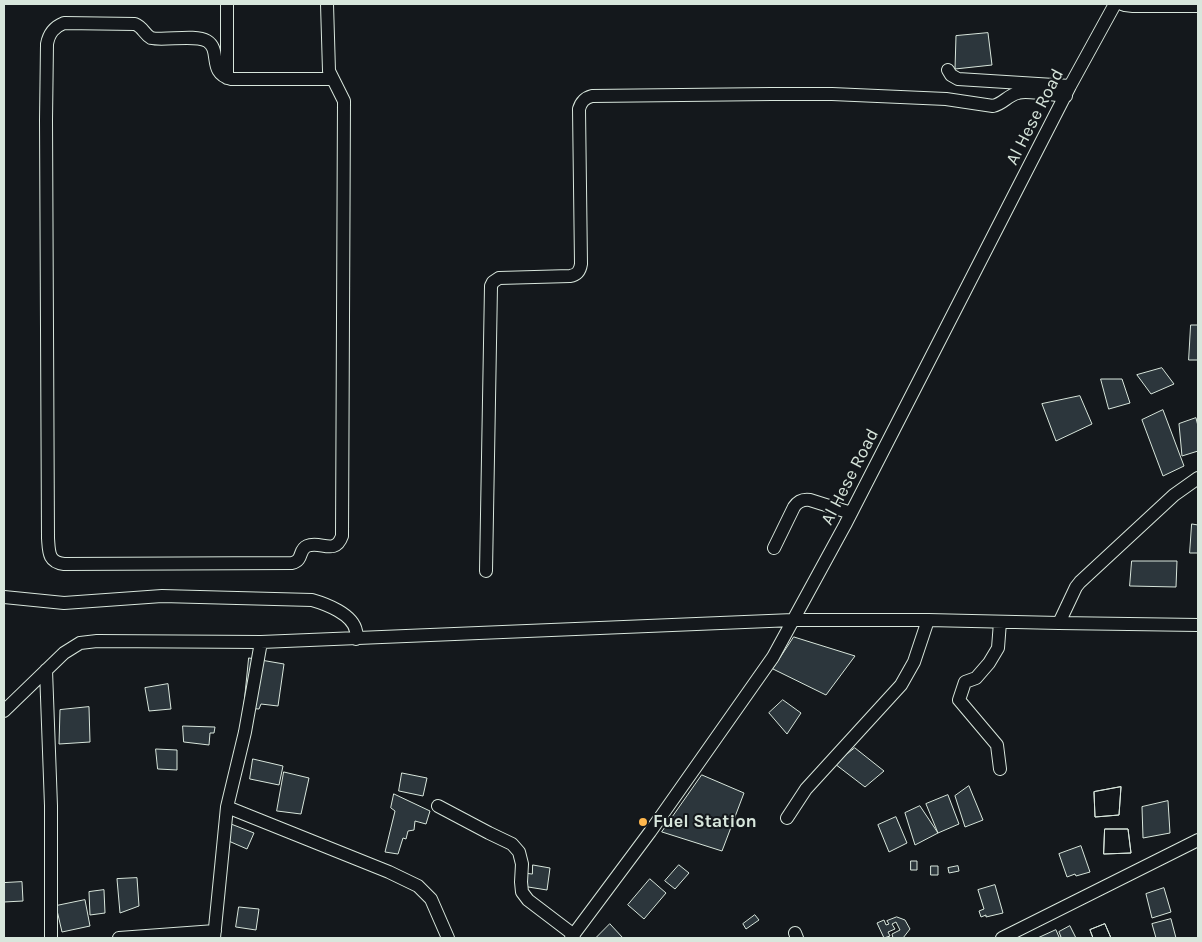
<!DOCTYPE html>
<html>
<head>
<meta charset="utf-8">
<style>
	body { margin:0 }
	#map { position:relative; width:1202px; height:942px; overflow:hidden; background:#14181c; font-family:Karla,sans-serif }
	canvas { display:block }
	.frame { position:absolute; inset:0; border:5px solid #d8e6dc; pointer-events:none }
</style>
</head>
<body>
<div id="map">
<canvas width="1202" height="942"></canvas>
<div class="frame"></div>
</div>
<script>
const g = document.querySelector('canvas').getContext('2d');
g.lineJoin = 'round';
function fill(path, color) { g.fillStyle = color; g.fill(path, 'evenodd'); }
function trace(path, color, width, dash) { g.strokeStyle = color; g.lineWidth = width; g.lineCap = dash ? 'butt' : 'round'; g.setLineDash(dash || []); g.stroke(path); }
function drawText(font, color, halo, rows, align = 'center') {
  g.font = font + ' Karla,sans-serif'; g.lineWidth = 4; g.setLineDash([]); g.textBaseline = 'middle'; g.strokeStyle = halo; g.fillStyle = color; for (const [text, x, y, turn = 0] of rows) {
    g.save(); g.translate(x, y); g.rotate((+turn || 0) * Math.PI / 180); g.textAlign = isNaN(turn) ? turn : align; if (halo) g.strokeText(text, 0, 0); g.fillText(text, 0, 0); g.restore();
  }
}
const building = new Path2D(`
	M988 33 992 65 955 69 956 36Z
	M1191 325H1198V360H1189Z
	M1162 368 1174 384 1151 394 1137 375Z
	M1101 379H1122L1130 403 1109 409Z
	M1080 396 1092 424 1056 441 1042 404Z
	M1163 410 1184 466 1163 476 1142 420Z
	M1196 418 1198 426V451L1182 456 1179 424Z
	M1192 524 1198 525V553H1190Z
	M1132 561H1177L1176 587 1130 586Z
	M794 637 855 656 826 695 773 669Z
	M249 658 284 664 278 706 261 704 259 709 244 708Z
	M168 684 171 709 149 711 145 688Z
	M783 700 801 713 787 734 769 713Z
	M89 707 90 742 59 744 60 710Z
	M183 726 215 727 214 733H210L209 745 184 742Z
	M855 748 884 771 865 787 835 764Z
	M156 749 177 750V770L158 769Z
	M253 759 283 766 279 785 250 779Z
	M284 772 309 778 301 814 277 811Z
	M402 773 427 778 423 796 399 791Z
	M702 775 744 793 722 851 662 832Z
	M969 786 983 820 965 827 955 796Z
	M1121 787 1119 815 1095 817 1094 792Z
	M1121 787 1119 815 1095 817 1094 792Z
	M394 794 430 811 426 824 415 821 414 830 408 831 406 839 403 838 398 854 385 852 395 811 391 808Z
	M948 795 959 824 938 833 926 804Z
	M1168 801 1170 833 1143 838 1142 807Z
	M920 806 938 833 915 845 905 813Z
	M896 817 907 843 889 852 878 825Z
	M231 824 254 833 247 849 224 839Z
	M1105 829H1128L1131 853 1104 854Z
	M1105 829H1128L1131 853 1104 854Z
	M1081 846 1090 872 1076 876 1075 874 1067 877 1059 854Z
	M911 861H917V870H911Z
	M533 865 550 868 547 890 522 886 524 873 532 874Z
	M679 865 689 873 675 889 665 881Z
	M931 866H938V875H931Z
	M958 866 959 871 949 873 948 868Z
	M137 878 139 906 120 913 117 879Z
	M650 879 666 893 644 919 628 905Z
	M22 882 23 901 4 902V883Z
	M995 885 1003 913 986 917V915L981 917 979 911 984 909 978 890Z
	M1164 888 1171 912 1152 918 1146 894Z
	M104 890 105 913 90 915 89 892Z
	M85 900 90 926 62 932 56 906Z
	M239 907 259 909 256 930 236 927Z
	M755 915 759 920 746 929 743 924Z
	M897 917 905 920 910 929 903 938H893L892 934 900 930 896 922 892 924 895 929 888 932 890 936 884 938 877 923 884 920 886 925 889 924 887 921Z
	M1171 919 1176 938H1156L1152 924Z
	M610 924 623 938H596Z
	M1105 924 1111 938H1093L1090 930Z
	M1105 924 1111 938H1093L1090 930Z
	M1070 926 1076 938H1058L1061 937 1059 932Z
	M1056 930 1059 937 1057 938H1038Z`);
fill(building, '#2c363c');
trace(building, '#d8e6dc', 1);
const minor = new Path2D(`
	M227 4V78
	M327 4 329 71 344 101 342 536C335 556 320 540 307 546 298 550 304 560 292 563L64 564C48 562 49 552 48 538L46 120 47 44C49 33 54 27 64 23L135 24C143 27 144 34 151 38 165 41 195 34 207 41 222 50 207 73 231 79H332
	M1122 4 1125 5 1133 6H1198
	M948 70 951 75 958 79 1070 86
	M774 548 794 507C798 501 803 499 810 500L851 513
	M486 571 491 286 493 282 499 278 570 276C577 275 580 271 581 264L579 109C581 102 584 98 592 96L771 94H832L946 99 993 106C1003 104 1008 95 1018 93 1026 90 1055 95 1066 96
	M4 597 64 603 162 596 312 600C326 604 353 614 356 631 357 633 356 636 356 639
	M1000 622 998 648 989 663 976 678 965 682 959 700 997 745 1000 769
	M1059 623 1076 587 1080 582 1174 495 1198 478
	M46 670 51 806V938
	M4 711 64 653 80 643 97 641 261 642 793 620H928L1059 623 1198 625
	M438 806 489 833 512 844 519 852 522 864 521 882 522 892 528 900 574 935
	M227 807 389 872 418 886 431 899 448 938
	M787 818 806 789 901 685 914 662 928 620
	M795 933 797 938
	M119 938 215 931
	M214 938 227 807 245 732 261 642
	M571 938 650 832 773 657 845 525 1070 86 1115 4
	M1002 938 1198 840`);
trace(minor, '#d8e6dc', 14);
trace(minor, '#14181c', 12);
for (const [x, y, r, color] of [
	[643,822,5,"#ffb74d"]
]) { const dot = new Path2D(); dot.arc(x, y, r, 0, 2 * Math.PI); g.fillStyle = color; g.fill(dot); trace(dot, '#14181c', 2); }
drawText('18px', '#d8e6dc', '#14181c', [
	["Al Hese Road",1035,117,-63],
	["Al Hese Road",850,477,-63]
]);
drawText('bold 18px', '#d8e6dc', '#14181c', [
	["Fuel Station",653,822]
], 'left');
</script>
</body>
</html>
